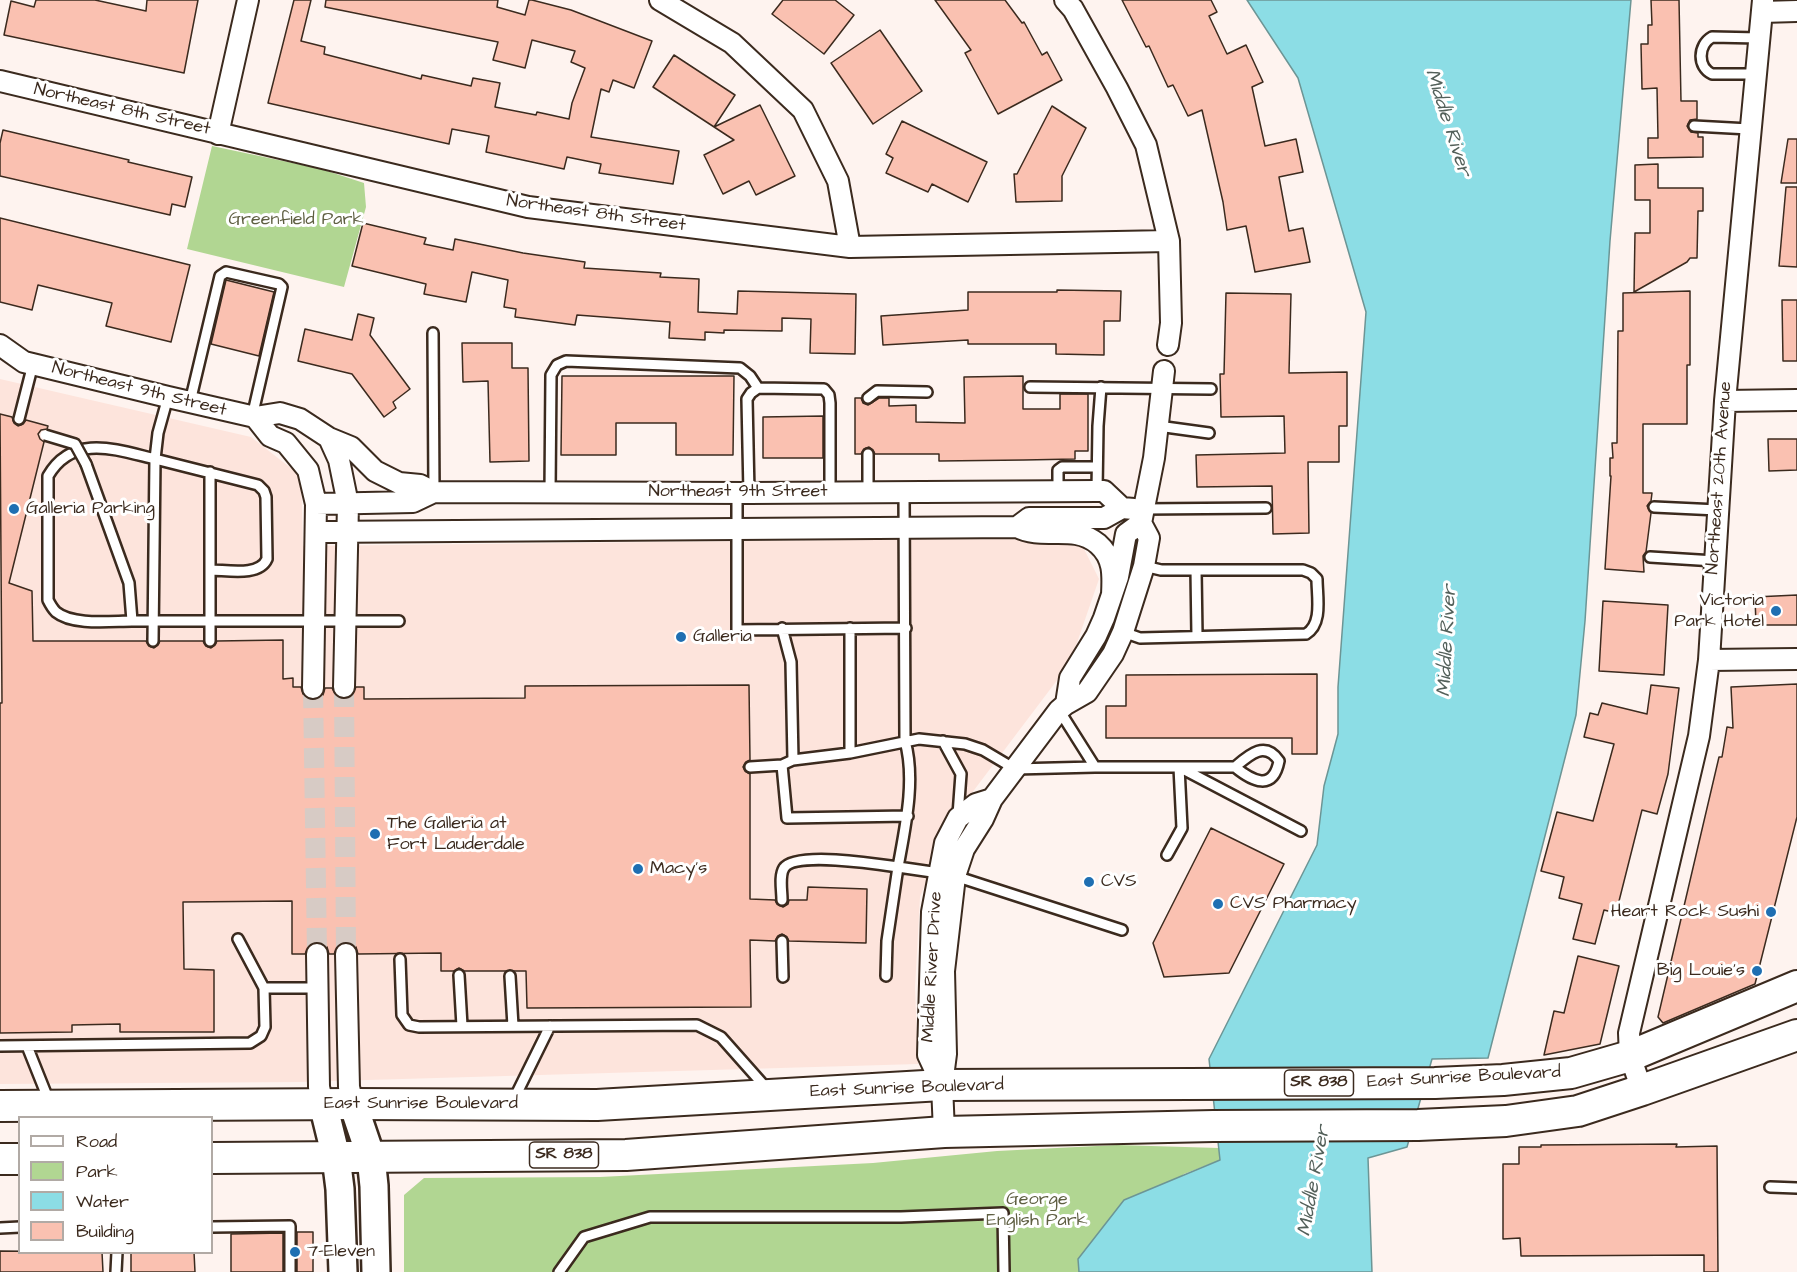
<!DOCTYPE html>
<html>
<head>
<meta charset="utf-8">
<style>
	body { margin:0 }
	#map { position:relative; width:1797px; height:1272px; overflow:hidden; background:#fef3ef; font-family:"Architects Daughter",sans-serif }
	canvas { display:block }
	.legend { position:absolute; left:18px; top:1116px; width:195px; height:138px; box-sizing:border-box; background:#fff; border:2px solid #b1aaa5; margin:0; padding:8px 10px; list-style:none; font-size:18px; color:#3b2a1e }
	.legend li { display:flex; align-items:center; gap:12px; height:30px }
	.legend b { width:30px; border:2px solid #b1aaa5 }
</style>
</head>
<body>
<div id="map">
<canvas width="1797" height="1272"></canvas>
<ul class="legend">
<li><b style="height:8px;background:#fff"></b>Road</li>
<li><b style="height:16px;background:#b1d692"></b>Park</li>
<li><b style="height:16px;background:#8cdde5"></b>Water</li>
<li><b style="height:16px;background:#fac1b1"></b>Building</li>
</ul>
</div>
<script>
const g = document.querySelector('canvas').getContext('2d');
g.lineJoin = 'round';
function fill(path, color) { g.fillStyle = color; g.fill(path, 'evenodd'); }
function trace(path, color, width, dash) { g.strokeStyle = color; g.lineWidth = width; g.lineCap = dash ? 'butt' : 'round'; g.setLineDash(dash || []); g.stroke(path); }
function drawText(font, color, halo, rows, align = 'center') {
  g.font = font + ' "Architects Daughter",sans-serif'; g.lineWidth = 6; g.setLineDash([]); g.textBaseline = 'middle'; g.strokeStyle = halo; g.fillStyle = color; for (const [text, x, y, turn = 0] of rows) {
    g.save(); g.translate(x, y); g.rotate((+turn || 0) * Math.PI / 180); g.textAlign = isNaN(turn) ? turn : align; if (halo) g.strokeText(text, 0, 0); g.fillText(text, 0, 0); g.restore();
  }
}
fill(new Path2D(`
	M0 379 251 437 301 476 303 546 1020 538 1083 547 1099 579 1070 663 950 822 920 897 915 988 918 1064 299 1082 0 1084Z`), '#fde4dc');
fill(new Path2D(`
	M212 146 321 169 364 183 366 207 344 287 187 249Z
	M1117 1145 1219 1148 1220 1160 1184 1174 1078 1259 1079 1272H404V1195L424 1178 600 1177 873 1163 997 1151Z`), '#b1d692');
const water = new Path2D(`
	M1247 0H1631L1610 241 1585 621 1576 715 1488 1058 1432 1059 1407 1147 1368 1158 1372 1272H1079L1078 1259 1124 1200 1220 1160 1209 1059 1317 845 1324 786 1338 734V687L1366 312 1298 78Z`);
fill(water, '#8cdde5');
trace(water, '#6c9595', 1.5);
const building = new Path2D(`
	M36 0H95L146 11 147 0H198L184 73 4 35 11 1 34 7Z
	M294 0H311L301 41 325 47 324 54 421 79 422 75 471 86 473 78 500 83 495 107 536 115 537 112 569 119 572 103 585 68 571 62 575 51 532 40 525 68 493 60 498 42 325 7 326 0H498L497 7 525 15 529 0H532L571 10 652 41 634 88 613 80 609 92 601 89 591 137 679 151 673 184 599 173 601 164 567 157 564 169 486 152 489 136 452 129 449 144 268 103Z
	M783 0H835L854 15 824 54 772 14Z
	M935 0H1005L1022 23 1024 22 1042 55 1047 52 1062 80 998 114 965 53 971 50Z
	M1122 0H1211L1217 12 1209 16 1227 54 1246 45 1263 82 1252 87 1265 146 1296 139 1303 172 1279 177 1289 231 1303 228 1310 262 1255 272 1246 226 1227 230 1223 202 1202 110 1188 116 1173 85 1168 87 1149 46 1146 47Z
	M1651 0H1679L1681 101H1697V119L1690 120 1687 126 1691 132 1698 133V137H1703V157L1648 158V138H1658L1657 88 1642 89 1641 44H1648V25H1652Z
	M880 30 922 91 873 124 831 63Z
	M674 55 735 95 714 127 760 105 795 176 756 195 749 181 723 194 704 155 734 140 653 87Z
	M1052 106 1086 128 1062 176V201L1016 202 1014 174H1017Z
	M902 121 987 162 968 202 932 184 928 192 886 173 893 158 886 154Z
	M3 130 129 160 128 162 192 177 185 207 172 204 170 215 0 176V143Z
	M1788 139H1797V183H1781Z
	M1658 164V188H1703V211H1698L1697 258H1690L1687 262 1634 292 1635 233H1650V200H1635V165Z
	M1786 187H1797V267L1779 266Z
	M0 218 190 265 171 342 106 326 112 303 38 285 32 310 0 302Z
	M363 223 426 238 424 244 453 250 455 239 523 253 585 262 584 268 661 273 660 277 699 279 698 312 737 314 738 291 856 294 855 354 810 353 811 319 782 318V331L724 330V333L705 332V340L669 338 670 322 577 315 575 325 515 317 516 309 504 307 508 280 472 272 466 302 424 294 426 284 352 266Z
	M226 280 274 292 259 356 211 344Z
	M1057 290 1121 291 1120 321H1104V355L1056 354V344H968V340L883 345 881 316 968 310V292H1057Z
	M1690 291V365H1687V424H1643V493H1652L1651 501 1647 506 1651 513 1646 552 1643 556 1644 572 1605 569 1611 476H1610V458H1613L1612 443H1617L1618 331H1623V293Z
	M1226 293 1291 294 1289 373 1347 372V426H1339V462H1308L1309 533 1273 534 1272 486 1197 487 1196 455 1285 453 1284 416 1221 417 1220 374H1224Z
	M1782 300H1797V361H1783Z
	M358 314 374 318 370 335 410 389 393 402 396 408 384 417 352 374 298 361 305 329 352 340Z
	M462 343H512V368H528L529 461 490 462 488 381 463 382Z
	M562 376H734L733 455H676V423H616V455H561Z
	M1023 376V409H1060V394H1088V451H1075V459L1024 460 939 461V454H875L873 450 869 447 864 449 861 454H855V398H861L863 403 868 405 879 398H889V406L916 405V422L965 423 964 377Z
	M0 414 12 417 14 423 18 426 23 424 26 420 48 426 47 429 41 430 38 434 40 439 44 442 9 583 32 591 33 641H146L149 646 154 648 158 645 160 641H203L206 646 211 648 215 645 217 641 283 640V679L293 678V687H301L303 694 312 700 318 699 323 695 325 688H332L337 697 343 699 350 697 356 687H364V699L525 698V686L749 685 750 760 746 762 743 767 745 771 750 774V899L775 900 777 904 783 907 788 904 789 900H807L808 887 867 889 866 943 789 941 787 937 782 934 778 936 775 941 750 940 751 1007 527 1008 526 971H464L459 968 454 971H441V953L358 954 356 947 346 942 339 944 334 954H329L327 947 317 942 310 944 305 954H292V901L183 902 184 969 214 970V1032H120V1024L72 1025V1032L0 1033V703H2Z
	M823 416V458H763V417Z
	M1768 439H1797V470L1769 471Z
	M1797 595V625H1756L1755 597Z
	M1603 601 1668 605 1664 675 1599 671Z
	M1317 674V754H1292V738H1106V706H1126V675Z
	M1797 684V817L1755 984 1663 1023 1658 1017 1719 757H1722L1727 727 1733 728 1731 687Z
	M1651 685 1679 688 1668 774 1657 814 1642 810 1616 913 1604 910 1595 944 1573 939 1582 904 1559 898 1564 877 1541 871 1557 812 1593 821 1614 744 1584 737 1590 713 1598 715 1602 703 1647 714Z
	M1211 828 1284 864 1229 973 1164 977 1153 943Z
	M1578 956 1619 966 1600 1044 1544 1055 1554 1011 1564 1013Z
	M1677 1144 1676 1147 1717 1146 1718 1272H1704V1255L1521 1256 1520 1238 1503 1239V1164H1519V1147H1541V1145Z
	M297 1232H313V1272H297Z
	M283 1233V1272H231V1234Z
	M0 1251 102 1252 103 1272H0Z
	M131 1252H194L195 1272H131Z`);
fill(building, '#fac1b1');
trace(building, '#3b2a1e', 1.5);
trace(new Path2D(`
	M344 687 346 954
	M313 688 317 954`), '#d7cbc5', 20, [20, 10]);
const lane = new Path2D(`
	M1755 74H1712C1697 67 1698 45 1712 37L1759 38
	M1694 126 1749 129
	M433 333 434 492
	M1030 387 1211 389
	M758 388 824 389 829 395 830 403V493
	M868 398 877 391 927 392
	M190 402 220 276 226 272 279 284 282 287 252 417
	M19 419 33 364
	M1158 426 1209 433
	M86 464 129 583 132 621H399
	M1058 491V470L1062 467H1097
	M1097 491 1098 426 1101 387
	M550 492 551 375 557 365 566 361 740 368 750 376 758 388 751 393 747 399 749 493
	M868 492V454
	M904 492 905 741C916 780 905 828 898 867L939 873
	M737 493V630L906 628
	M1654 507 1718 510
	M1143 509 1266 508
	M1650 557 1715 561
	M1144 566 1161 570H1196
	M132 621C112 621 73 626 56 612 53 609 50 604 48 600V476C73 433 117 450 155 459L158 433 168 397
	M782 628 791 662 793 760
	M850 628V753
	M1123 632 1140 638 1306 634C1323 624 1317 597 1317 579L1311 573 1303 570H1196L1197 636
	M153 641 155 459 258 485 264 491 266 497 267 559C259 577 227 570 210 570
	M210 641V472
	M1059 710 1095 767H1235C1252 781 1273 792 1279 761 1265 740 1249 755 1235 767
	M943 741 961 774 958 815
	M750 767 782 765
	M908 816 787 818 782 765 793 760 850 753 919 739 965 744 983 750 1015 769 1095 767
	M1167 855 1182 828 1179 767 1301 831
	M955 876 1122 930
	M782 900C782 890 779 876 784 868 795 851 878 864 898 867L887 941 886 976
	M238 939 264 988H318
	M782 941 783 977
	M400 959 402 1015 409 1025 419 1027 697 1025 721 1037 768 1090
	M459 975 462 1026
	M510 976 513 1026
	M0 1046 250 1043 261 1036 265 1027 264 988
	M27 1046 49 1101
	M514 1099 550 1026
	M1770 1187 1797 1188
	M212 1227 290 1226V1272
	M0 1228 20 1227
	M116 1272 117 1252
	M559 1272 584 1237 650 1217H901L1003 1213 1004 1272`);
const street = new Path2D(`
	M660 0 732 43 803 110 838 181 850 247
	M1065 0 1073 9 1117 88 1146 145 1169 241 1171 323 1168 345
	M1762 12 1797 11
	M0 81 528 207 850 247 1169 241
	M218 134 248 0
	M0 345 24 362 168 397 255 417 280 413 300 419 329 438 339 460 348 504 344 687
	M1725 401 1797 400
	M255 417 270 436 286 443 308 470 316 504 313 688
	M329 438 351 447 375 471 399 483 420 485 434 492
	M316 504 413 502 434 492 749 493 1097 491H1104L1122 508
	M1017 527 1029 518H1104L1122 508 1134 509
	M316 532 1017 527C1043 541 1073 523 1098 544 1114 558 1113 575 1112 595
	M1709 660 1797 659
	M1066 704 1070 678 1096 636 1104 618 1118 577 1126 534 1141 523
	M317 954 319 1087 323 1104
	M346 954 349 1087 353 1104
	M942 1085 928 1055 932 912 945 843 958 818 976 804 992 799
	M1642 1090 1630 1056 1629 1033 1699 736 1709 660 1725 401 1763 0
	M944 1132 942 1085 946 1054 944 971 955 876 964 849 983 819 992 799 1059 710 1066 704 1087 692 1113 654 1123 632 1144 566 1149 538 1141 523 1154 458 1164 371`);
const secondary = new Path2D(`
	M323 1104 336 1157 340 1189 343 1272
	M353 1104 371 1157 374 1186 376 1272`);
const primary = new Path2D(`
	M0 1106 353 1104 597 1105 942 1085 1435 1083 1503 1080 1571 1073 1630 1056 1797 986
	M212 1158 626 1155 944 1132 1213 1126 1418 1125 1506 1121 1578 1111 1642 1090 1797 1035
	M0 1159H20`);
trace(lane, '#3b2a1e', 14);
trace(street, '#3b2a1e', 24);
trace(secondary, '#3b2a1e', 32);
trace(primary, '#3b2a1e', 34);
trace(lane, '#fff', 9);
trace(street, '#fff', 20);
trace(secondary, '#fff', 27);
trace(primary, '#fff', 30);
const laneBridge = new Path2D(`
	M45 435 75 444 86 464`);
trace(laneBridge, '#3b2a1e', 14, []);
trace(laneBridge, '#fff', 9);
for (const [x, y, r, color] of [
	[14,509,6,"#1f6fb2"],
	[1776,611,6,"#1f6fb2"],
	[681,637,6,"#1f6fb2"],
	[375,834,6,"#1f6fb2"],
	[638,869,6,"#1f6fb2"],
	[1089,882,6,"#1f6fb2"],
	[1218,904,6,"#1f6fb2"],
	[1771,912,6,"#1f6fb2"],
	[1757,971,6,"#1f6fb2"],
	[295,1252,6,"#1f6fb2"]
]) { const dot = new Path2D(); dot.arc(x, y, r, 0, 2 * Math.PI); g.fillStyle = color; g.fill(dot); trace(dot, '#fff', 2); }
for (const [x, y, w] of [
	[1319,1083,69],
	[564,1155,69]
]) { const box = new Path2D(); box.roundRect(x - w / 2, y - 13, w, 26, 4.5); g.fillStyle = '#fff'; g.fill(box); trace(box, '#3b2a1e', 1.5); }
drawText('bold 16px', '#3b2a1e', null, [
	["SR 838",1319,1083],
	["SR 838",564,1155]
]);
drawText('18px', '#3b2a1e', '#fff', [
	["Northeast 8th Street",122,110,13],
	["Northeast 8th Street",596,214,8],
	["Northeast 9th Street",139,390,14],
	["Northeast 20th Avenue",1720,478,-86],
	["Northeast 9th Street",738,492],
	["Middle River Drive",933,967,-87],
	["East Sunrise Boulevard",1464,1078,-3],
	["East Sunrise Boulevard",907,1089,-2],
	["East Sunrise Boulevard",421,1104]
]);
drawText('18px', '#5e5e41', '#fff', [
	["Greenfield Park",296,220],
	["George",1037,1200],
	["English Park",1037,1221]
]);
drawText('18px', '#3b2a1e', '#fff', [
	["Galleria Parking",26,509],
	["Victoria",1764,601,"right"],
	["Park Hotel",1764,622,"right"],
	["Galleria",693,637],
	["The Galleria at",387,824],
	["Fort Lauderdale",387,845],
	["Macy's",650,869],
	["CVS",1101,882],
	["CVS Pharmacy",1230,904],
	["Heart Rock Sushi",1759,912,"right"],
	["Big Louie's",1745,971,"right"],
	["7-Eleven",307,1252]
], 'left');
drawText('italic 20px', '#53605a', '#fff', [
	["Middle River",1447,123,72],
	["Middle River",1448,641,-87],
	["Middle River",1315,1181,-80]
]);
</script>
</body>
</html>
